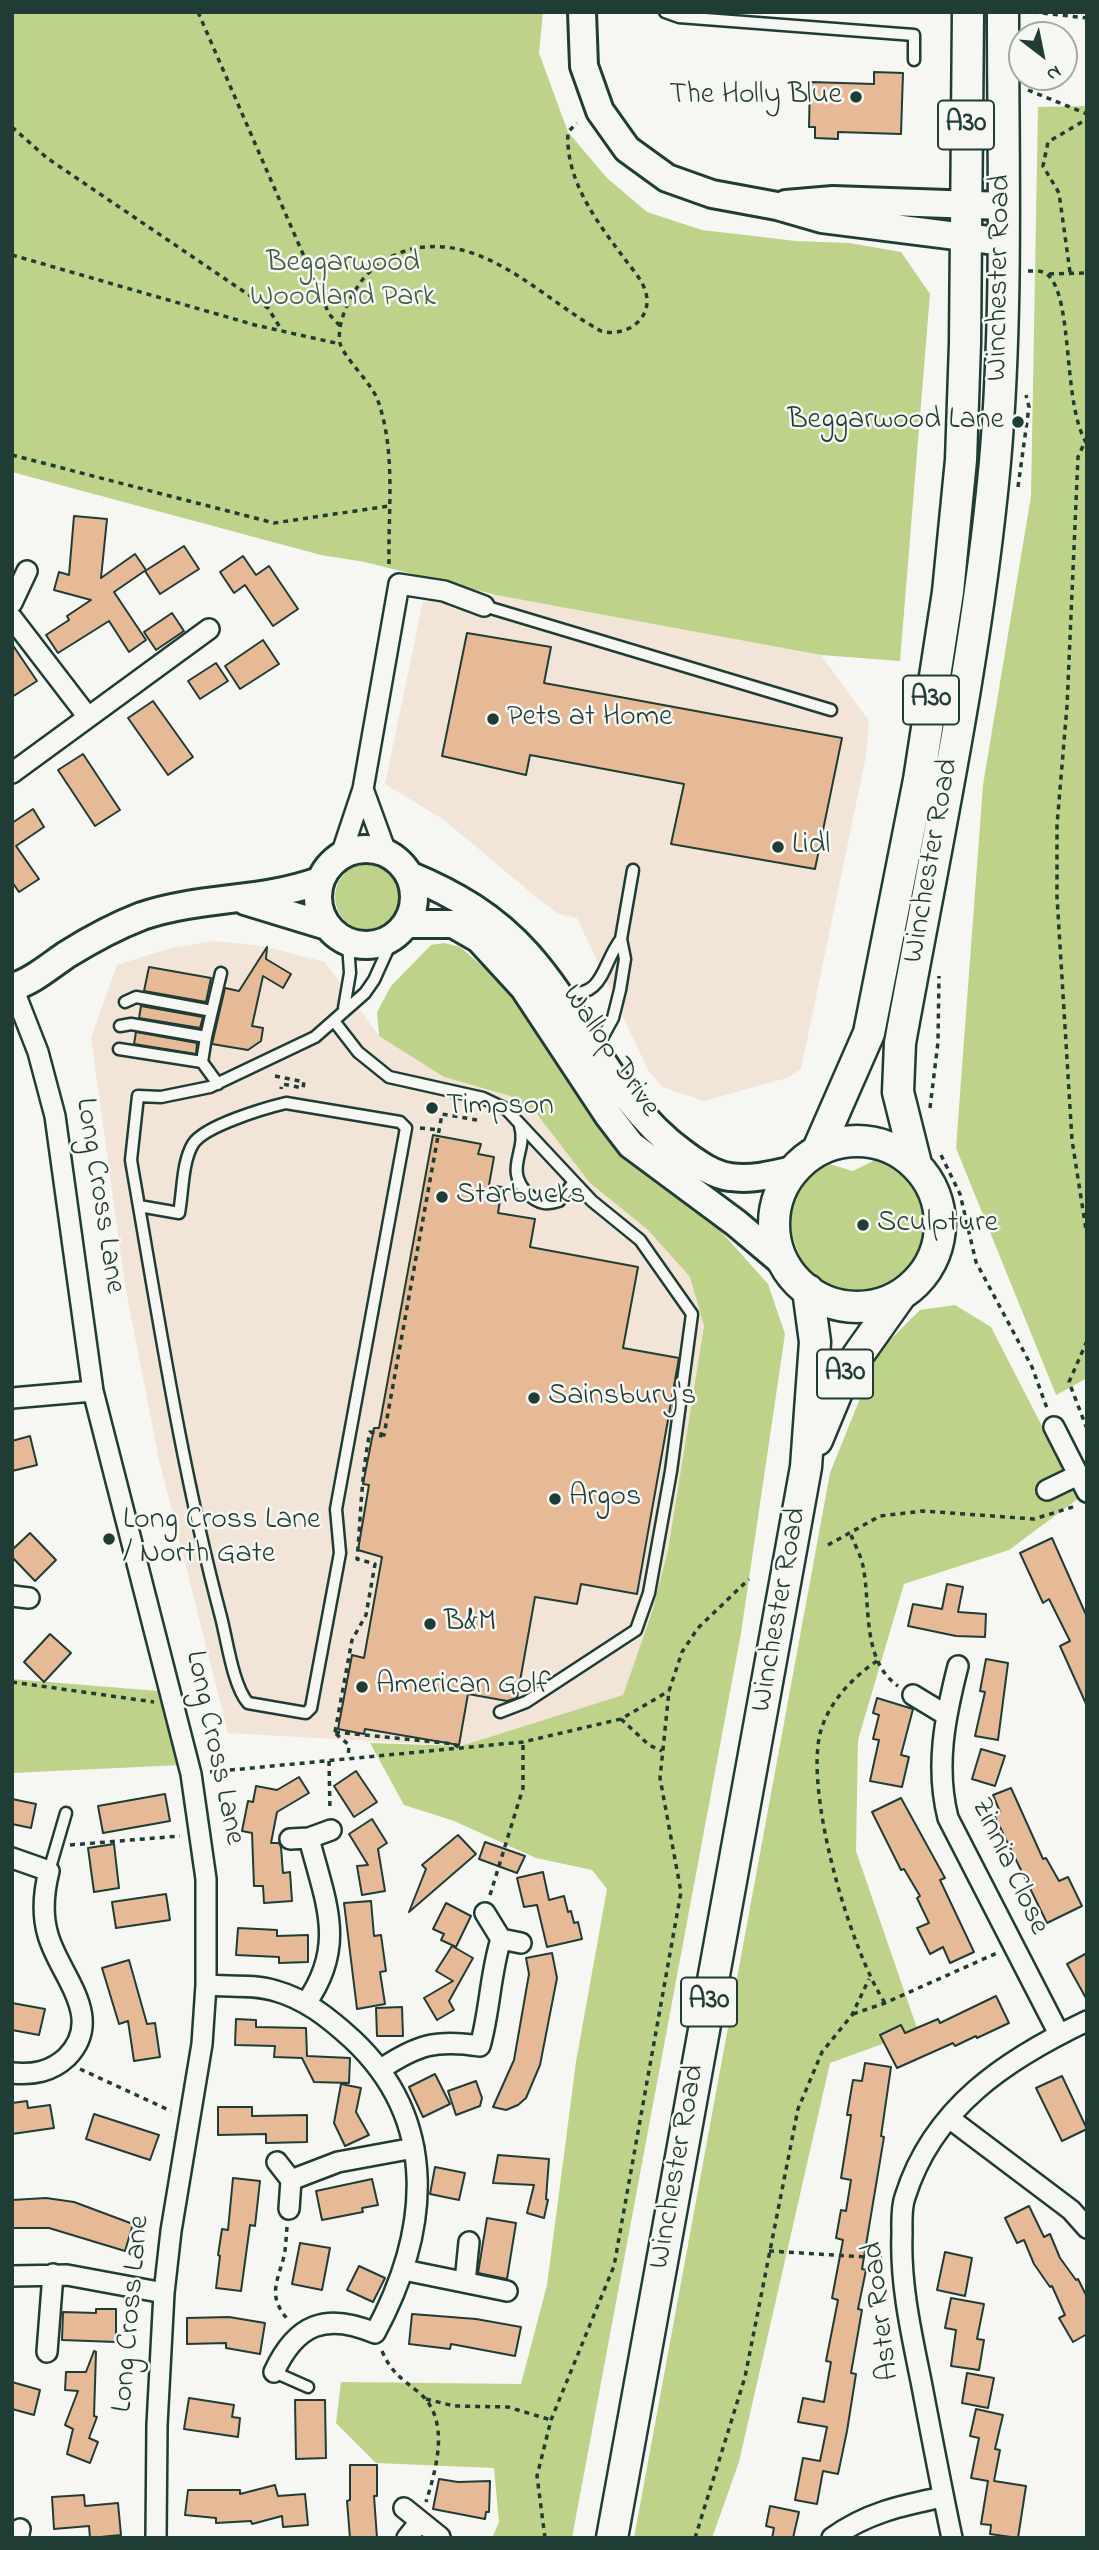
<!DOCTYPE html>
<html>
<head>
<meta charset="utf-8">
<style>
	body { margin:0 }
	#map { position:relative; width:1099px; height:2550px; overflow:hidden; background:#f6f6f2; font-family:"Indie Flower",sans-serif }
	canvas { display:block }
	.frame { position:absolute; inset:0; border:14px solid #1f3d34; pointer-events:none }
	.north { position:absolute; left:1008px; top:21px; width:70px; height:70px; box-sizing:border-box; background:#f6f6f2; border:2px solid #a0aca6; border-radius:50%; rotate:148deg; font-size:19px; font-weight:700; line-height:28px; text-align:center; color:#1f3d34 }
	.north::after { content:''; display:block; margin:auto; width:24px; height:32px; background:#1f3d34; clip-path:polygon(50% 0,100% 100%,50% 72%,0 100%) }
</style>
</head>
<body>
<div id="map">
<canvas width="1099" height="2550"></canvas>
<div class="frame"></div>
<div class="north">N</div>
</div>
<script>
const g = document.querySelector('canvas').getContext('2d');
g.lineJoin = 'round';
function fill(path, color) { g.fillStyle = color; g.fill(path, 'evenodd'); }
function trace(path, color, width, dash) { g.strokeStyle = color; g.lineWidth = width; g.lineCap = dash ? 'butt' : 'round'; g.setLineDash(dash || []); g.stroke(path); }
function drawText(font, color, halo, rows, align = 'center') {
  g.font = font + ' "Indie Flower",sans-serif'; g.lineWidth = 5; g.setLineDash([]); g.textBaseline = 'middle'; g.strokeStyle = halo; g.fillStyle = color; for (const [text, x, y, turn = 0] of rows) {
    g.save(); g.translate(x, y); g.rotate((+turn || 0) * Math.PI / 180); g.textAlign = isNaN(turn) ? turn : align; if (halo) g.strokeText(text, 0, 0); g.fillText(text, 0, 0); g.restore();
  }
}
fill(new Path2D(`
	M496 595 821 655 869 721 866 756 801 1069 787 1078 704 1101 662 1087 648 1070 577 918 559 914 542 902 444 820 385 784 423 601Z
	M214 941 262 946 325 962 379 1036 444 1077 510 1096 536 1113 590 1183 648 1230 690 1277 704 1326 668 1550 652 1612 623 1695 461 1746 228 1733 159 1460 125 1285 91 1038 117 965 171 948Z`), '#f2e4d7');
fill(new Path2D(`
	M12 12H543L539 53 568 132 607 178 647 212 702 230 796 241 849 243 901 252 930 294 900 661 821 655 496 595 365 562 321 555 12 472Z
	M1087 106V1378L1056 1395 956 1148 983 785 1031 496 1038 107Z
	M335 897a33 33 0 1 1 66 0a33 33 0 1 1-66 0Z
	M444 943 460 947 502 983 544 1042 662 1183 717 1227 768 1284 785 1334 741 1633 572 2538H492L499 2522 494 2468 376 2463 336 2423 341 2382 521 2384 547 2285 576 2062 607 1889 592 1870 536 1858 454 1821 404 1805 370 1743 461 1746 623 1695 652 1612 668 1550 704 1326 690 1277 648 1230 590 1183 536 1113 510 1096 444 1077 379 1036 377 1012 391 986 431 945Z
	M881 1157C901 1165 919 1176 928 1197 961 1277 841 1336 801 1258 794 1244 789 1229 792 1212 796 1192 810 1171 829 1164L853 1171Z
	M955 1305 991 1327 1079 1498 1009 1550 904 1584 858 1740 856 1851 918 2031 830 2063 739 2462 712 2538H634L830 1473 879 1351 920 1310Z
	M12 1679 158 1691 181 1765 12 1773Z`), '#bed389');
const building = new Path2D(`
	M874 72 903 73 901 134 838 132V139L815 138V127H809L810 82 874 84Z
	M74 516 107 519 101 578 135 554 146 570 114 592 146 640 129 652 109 621 58 653 46 635 69 620 67 616 91 600 54 590 59 572 69 575Z
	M184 546 199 569 160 594 145 571Z
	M243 556 256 575 269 566 298 609 273 626 245 585 234 593 220 572Z
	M172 613 184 631 156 650 144 632Z
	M467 633 551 647 544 683 842 738 815 869 671 844 684 784 530 755 526 775 442 756Z
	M263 640 279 664 240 689 225 666Z
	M12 644 37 681 12 697Z
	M216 663 228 681 200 699 188 681Z
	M153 701 193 757 168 775 128 718Z
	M83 754 120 810 95 826 58 770Z
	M33 809 44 827 16 846 39 879 19 892 12 882V823Z
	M267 947 266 959 291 974 283 988 263 976 252 1026 263 1028 261 1041 248 1050 212 1044 225 988 239 991Z
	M149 967 211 978 206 1002 144 991Z
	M141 1006 203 1017 200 1028 139 1018Z
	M136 1032 197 1043 196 1054 134 1044Z
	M433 1135 481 1144 478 1154 494 1157 489 1185 502 1187 498 1213 535 1219 530 1247 638 1267 623 1348 679 1358 637 1594 581 1584 577 1604 535 1597 517 1698 507 1701 468 1694 459 1745 365 1729 364 1734 338 1729 352 1655 364 1658 382 1557 358 1550 369 1485 363 1484 374 1428H379Z
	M30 1436 37 1465 12 1471V1441Z
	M30 1533 56 1560 35 1581 12 1557V1550Z
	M1052 1538 1087 1617V1706L1060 1646 1070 1641 1049 1599 1043 1603 1020 1553Z
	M947 1584 963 1587 958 1612 986 1614 985 1637 956 1636 908 1626 913 1604 942 1609Z
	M50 1634 71 1653 44 1682 24 1662Z
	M986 1659 1008 1663 998 1740 975 1736 985 1692 980 1691Z
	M877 1698 913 1709 901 1755 909 1757 902 1787 870 1781 879 1740 873 1739 879 1715 873 1713Z
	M981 1749 1005 1756 995 1786 972 1779Z
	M356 1771 377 1802 354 1817 334 1786Z
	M299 1777 309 1793 277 1812 271 1843H279L281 1847 283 1873 290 1872 292 1901 264 1903 263 1886H254L252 1833 242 1831 248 1801 253 1802 256 1786 277 1790Z
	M1011 1788 1043 1859 1046 1858 1059 1881 1068 1877 1082 1906 1047 1923 994 1815 1000 1812 993 1795Z
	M165 1794 170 1821 103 1833 98 1806Z
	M901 1798 945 1878 940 1880 974 1952 950 1963 943 1947 930 1954 917 1928 929 1923 917 1898 920 1896 904 1869 901 1870 872 1812Z
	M12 1799 36 1804 31 1828 12 1824Z
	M372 1819 387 1843 378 1849 385 1891 362 1895 357 1866 368 1865 349 1834Z
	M458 1835 476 1854 409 1912 426 1869 422 1865Z
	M485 1842 525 1856 517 1873 479 1859Z
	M114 1844 119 1888 94 1892 88 1848Z
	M543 1872 549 1900 564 1896 568 1912 571 1911 574 1923 578 1922 582 1939 547 1947 537 1905 524 1907 517 1878Z
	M166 1894 170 1920 116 1928 112 1902Z
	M371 1901 374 1936 381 1935 386 1971 380 1972 385 2004 357 2009 344 1903Z
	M446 1903 471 1916 456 1947 441 1940 444 1934 433 1929Z
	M238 1928 277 1930V1936L308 1935V1962L279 1963V1957L236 1955Z
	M452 1946 473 1958 449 2001 454 2010 437 2020 424 1998 453 1981 436 1971Z
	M552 1953 557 1978 540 2065 526 2098 518 2105 506 2110 493 2107 514 2060 529 1974 526 1958Z
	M1087 1953V2000L1067 1964Z
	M129 1960 147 2024 155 2023 160 2057 134 2061 128 2021 119 2024 102 1968Z
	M996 1996 1009 2023 977 2038 976 2036 955 2046 953 2043 897 2068 880 2035 901 2025 905 2033 938 2019 940 2023Z
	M12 2003 45 2009 39 2035 12 2030Z
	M402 2007 403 2036H377L376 2008Z
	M236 2019 256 2020V2027L306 2028 307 2056 350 2058 349 2083 314 2082 302 2058 274 2057 275 2046 235 2045Z
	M865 2063 891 2067 881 2136 884 2137 862 2269 866 2270 858 2309 862 2310 851 2373 856 2374 847 2431 838 2474 823 2471 817 2504 795 2500 803 2458 820 2461 827 2427 798 2422 803 2398 824 2402 831 2362 826 2361 838 2300 832 2298 843 2240 836 2238 841 2210 846 2211 851 2180 841 2178 851 2115H847L853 2080 862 2081Z
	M435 2074 450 2104 423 2117 409 2087Z
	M1062 2076 1087 2129 1062 2141 1036 2088Z
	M476 2081 482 2098 480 2106 456 2115 448 2091Z
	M341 2084 361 2088 356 2112 369 2135 345 2146 334 2123Z
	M27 2101 28 2108 50 2105 54 2128 12 2134V2103Z
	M218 2107H252V2116L307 2115V2142L266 2143V2134L218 2135Z
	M94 2114 159 2135 150 2160 86 2139Z
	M498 2155 549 2159 546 2199 548 2200 544 2218 527 2213 534 2185 493 2183Z
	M435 2167 465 2173 459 2200 430 2194Z
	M233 2178 260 2181 255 2226 250 2225 241 2291 216 2288 220 2256 218 2255 222 2229 228 2230Z
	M372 2179 378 2205 362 2208 363 2212 322 2220 316 2191Z
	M46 2198 74 2202 133 2224 125 2251 49 2228H12V2200Z
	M1029 2206 1044 2237 1050 2234 1060 2258 1076 2280 1078 2279 1087 2297V2334L1073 2342 1059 2318 1065 2315 1052 2286 1050 2287 1034 2264 1024 2240 1017 2243 1005 2218Z
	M487 2218 516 2223 507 2279 478 2273Z
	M300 2243 330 2248 322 2290 292 2284Z
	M945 2252 972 2258 965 2296 937 2290Z
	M359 2266 385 2278 373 2302 347 2290Z
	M951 2298 984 2304 977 2339 984 2340 979 2370 951 2366 956 2330 945 2328Z
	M96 2309H116V2342L62 2340 63 2312 96 2313Z
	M412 2314 476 2319 521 2327 515 2356 451 2344 450 2349 409 2344Z
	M229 2317 265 2323 260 2354 226 2348V2343L187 2344V2318Z
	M94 2351 96 2352 94 2416 97 2417 89 2438 98 2442 90 2463 67 2454 73 2429 65 2425 78 2391 65 2390 66 2372H86Z
	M967 2373 994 2378 988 2408 962 2403Z
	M12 2382 40 2390 34 2415 12 2409Z
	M189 2398 234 2405 232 2417 240 2418 238 2437 184 2429Z
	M295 2400H325L326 2458 296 2459Z
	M976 2409 1003 2415 995 2449 1000 2450 994 2481 1026 2486 1018 2538 990 2534 991 2525 981 2524 988 2481 971 2478 979 2438 970 2436Z
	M350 2465H377V2496H374L377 2538H350L347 2501 350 2500Z
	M439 2479 458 2482 490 2481 489 2512H486L485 2519 433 2509Z
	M275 2485 278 2496 305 2494 308 2525 283 2527 282 2516 252 2524 251 2521 216 2523V2518L185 2515 188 2490H240V2494Z
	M84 2495 85 2506 118 2503 121 2535 90 2538 89 2526 54 2529 52 2497Z
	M770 2506 799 2512 793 2538H772L774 2528 766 2526Z`);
fill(building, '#e7ba97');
trace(building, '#1f3d34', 2);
const lane = new Path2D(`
	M665 12 679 17 914 35V60
	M484 606 831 710
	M564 993C605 998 601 965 621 939
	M125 1002 136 997 212 1011 221 973
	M344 1008 350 973 348 943
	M334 1021 358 1052 389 1077 483 1098 506 1109 592 1201 640 1240 692 1314 671 1471 649 1593 636 1630 526 1702 500 1712
	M120 1026 131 1024 206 1037 202 1062
	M206 1037 212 1011
	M119 1049 202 1062 218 1084
	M596 1049 613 1018 620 990 625 959 621 939 633 870
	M520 1126C528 1151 503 1169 528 1194 538 1204 547 1205 559 1201L574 1182
	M139 1206 179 1213C183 1192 182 1162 193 1144 204 1126 265 1108 286 1103L400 1122 406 1128 336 1509 340 1553 311 1708 306 1713 248 1703C233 1686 227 1640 221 1617 182 1471 159 1321 133 1172L131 1160 138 1096 161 1097 210 1087 315 1037 365 993 374 980 393 938
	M49 1871 66 1813
	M274 2372 308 2387`);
const street = new Path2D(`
	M12 603 27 571
	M12 618 88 717
	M12 773 209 629
	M363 789 386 852
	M340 858 363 789 399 584 444 591 484 606
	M13 988 38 1052 55 1116 93 1391 191 1774 206 1879V1985L202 2044 171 2231 164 2293 157 2425 156 2538
	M12 1398 93 1391
	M1054 1427 1087 1492
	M1047 1490 1078 1475
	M12 1596 29 1598
	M958 1666C945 1717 935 1766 948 1818L1059 2034
	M913 1695 946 1715
	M290 1839 309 1838 331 1830
	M12 1858 49 1871C44 1891 42 1915 48 1935 59 1975 106 2017 67 2057 51 2072 33 2075 12 2073
	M485 1913 501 1939 521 1943
	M206 1985C229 1987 254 1984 276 1991 305 1999 329 2018 352 2039 441 2122 429 2233 375 2333 326 2312 296 2324 274 2372
	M306 2003C348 1944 324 1899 309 1838
	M381 2069C417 2045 436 2039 480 2046 490 2011 490 1974 501 1939
	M949 2118 1071 2210 1087 2228
	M277 2162 291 2180 289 2209
	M291 2180 338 2162 414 2148
	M404 2270 507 2291
	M12 2276 67 2275 164 2293
	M465 2282 469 2242
	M47 2352 53 2274
	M404 2508 440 2537
	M18 2538 20 2529
	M407 2538 419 2523
	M832 2538C866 2513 903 2505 943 2497
	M952 2538C941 2486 931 2433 921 2381 911 2332 900 2283 902 2234 902 2222 901 2208 905 2197 933 2107 1007 2059 1087 2021`);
const secondary = new Path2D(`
	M582 12 584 66 600 111 627 149 667 178 712 194 777 206 822 219 1004 242
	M786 204 833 200 1004 206
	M318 897a48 48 0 1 1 96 0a48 48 0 1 1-96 0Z
	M409 875C455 894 494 917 527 954 584 1018 612 1101 683 1153 697 1163 713 1175 730 1177 751 1180 772 1175 793 1170
	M245 901 327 926
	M406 924H453L479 939 524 988 608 1115 631 1145 736 1223 787 1266
	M12 987C30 983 50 966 66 955 90 940 116 926 142 916 202 896 261 902 319 881`);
const primary = new Path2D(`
	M774 1224a83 83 0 1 1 166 0a83 83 0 1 1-166 0Z
	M819 1147 869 1033 919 780 948 592 961 460 965 343 968 12
	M916 1164 898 1092 900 1043C935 850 977 658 995 462 1008 313 1003 162 1003 12
	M817 1440 844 1375 900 1296
	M612 2538 806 1467 815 1342 808 1290`);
trace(lane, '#1f3d34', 15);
trace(street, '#1f3d34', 24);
trace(secondary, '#1f3d34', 32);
trace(primary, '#1f3d34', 35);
trace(new Path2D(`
	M198 12 329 314 341 327
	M1033 12 1087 18
	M1028 90 1087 114
	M12 127 47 158 268 308 281 329
	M12 255 255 325 340 344
	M1028 271C1035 271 1043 270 1048 275 1074 299 1062 405 1087 444
	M1070 272 1059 193 1043 166 1048 142 1087 119
	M1049 274 1087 273
	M1087 437 1078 457 1067 706 1057 825V897L1072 1140 1087 1236
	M12 455 274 523 389 506
	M1018 487 1029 407 1026 395
	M389 564C388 511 396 451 378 401 372 383 343 357 340 343 336 322 351 295 363 279 375 264 393 254 412 249 485 233 542 299 601 331 626 338 655 318 645 290 641 278 631 268 624 258 597 222 565 180 568 132L577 123
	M275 1076 304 1082 303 1088 282 1084 281 1089
	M930 1108 938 1042 939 976
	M420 1128 439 1130
	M941 1155 960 1194 976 1262 1032 1367 1048 1411
	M1087 1341 1069 1382 1087 1429
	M381 1434 384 1435 442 1114 477 1120
	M851 1535C855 1545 861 1556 863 1566 871 1605 861 1660 898 1686
	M828 1545 880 1516 923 1511 1034 1519 1076 1506
	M877 1661C853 1677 830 1701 821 1730 803 1791 851 1951 885 2003
	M12 1682 154 1702
	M621 1719 649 1745 662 1751
	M335 1732 352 1640 366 1615 375 1564 357 1559C361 1516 361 1475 370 1432L381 1434 380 1439
	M335 1732 454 1744 460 1748
	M336 1734 349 1745 348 1758
	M329 1761 330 1811
	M210 1772 523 1742 621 1719 669 1691
	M70 1845 180 1836
	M490 1895 523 1788V1743
	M853 2014 885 2003 997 1953
	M80 2069 171 2111
	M287 2227C286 2238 286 2249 283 2260 275 2287 269 2298 289 2321
	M769 2251 882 2258
	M382 2351C391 2372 401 2378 417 2391 452 2418 436 2469 426 2502
	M426 2399 454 2406 508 2407 551 2420
	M545 2538 537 2476 551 2420 614 2266 681 1892 660 1778 669 1691 682 1652 698 1628 749 1579
	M695 2538 745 2377 798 2109 822 2052 852 2015 869 1979`), '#1f3d34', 3.5, [5, 5]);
trace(lane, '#f6f6f2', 10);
trace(street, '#f6f6f2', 19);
trace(secondary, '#f6f6f2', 26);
trace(primary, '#f6f6f2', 30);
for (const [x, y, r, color] of [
	[856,97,7,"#1f3d34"],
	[1018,422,7,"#1f3d34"],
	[493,719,7,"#1f3d34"],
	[778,847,7,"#1f3d34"],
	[432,1108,7,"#1f3d34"],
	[442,1197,7,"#1f3d34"],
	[863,1225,7,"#1f3d34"],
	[534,1398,7,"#1f3d34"],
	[555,1499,7,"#1f3d34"],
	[109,1539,7,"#1f3d34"],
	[430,1624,7,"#1f3d34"],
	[362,1687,7,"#1f3d34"]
]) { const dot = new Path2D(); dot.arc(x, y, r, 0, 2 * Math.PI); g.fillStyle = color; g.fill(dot); trace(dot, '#f6f6f2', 2.5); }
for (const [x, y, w] of [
	[966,125,56],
	[931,700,56],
	[845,1374,56],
	[709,2002,56]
]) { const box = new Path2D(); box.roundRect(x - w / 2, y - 24.5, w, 49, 5); g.fillStyle = '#f6f6f2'; g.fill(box); trace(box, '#1f3d34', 2); }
drawText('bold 28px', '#1f3d34', null, [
	["A30",966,125],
	["A30",931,700],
	["A30",845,1374],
	["A30",709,2002]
]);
drawText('30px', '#1f3d34', '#f6f6f2', [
	["The Holly Blue",842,97,"right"],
	["Beggarwood Lane",1004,422,"right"],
	["Pets at Home",507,719],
	["Lidl",792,847],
	["Timpson",446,1108],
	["Starbucks",456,1197],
	["Sculpture",877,1225],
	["Sainsbury's",548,1398],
	["Argos",569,1499],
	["Long Cross Lane",123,1522],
	["/ North Gate",123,1556],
	["B&M",444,1624],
	["American Golf",376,1687]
], 'left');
drawText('30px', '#3f5b45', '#f6f6f2', [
	["Beggarwood",343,265],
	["Woodland Park",343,299]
]);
drawText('30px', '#1f3d34', '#f6f6f2', [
	["Winchester Road",1001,278,-89],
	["Winchester Road",933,861,-80],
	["Wallop Drive",609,1052,56],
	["Long Cross Lane",98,1196,81],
	["Winchester Road",781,1610,-80],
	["Long Cross Lane",213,1748,78],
	["Zinnia Close",1008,1867,65],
	["Winchester Road",679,2167,-80],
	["Aster Road",883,2311,-97],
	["Long Cross Lane",133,2314,-85]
]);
</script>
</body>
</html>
